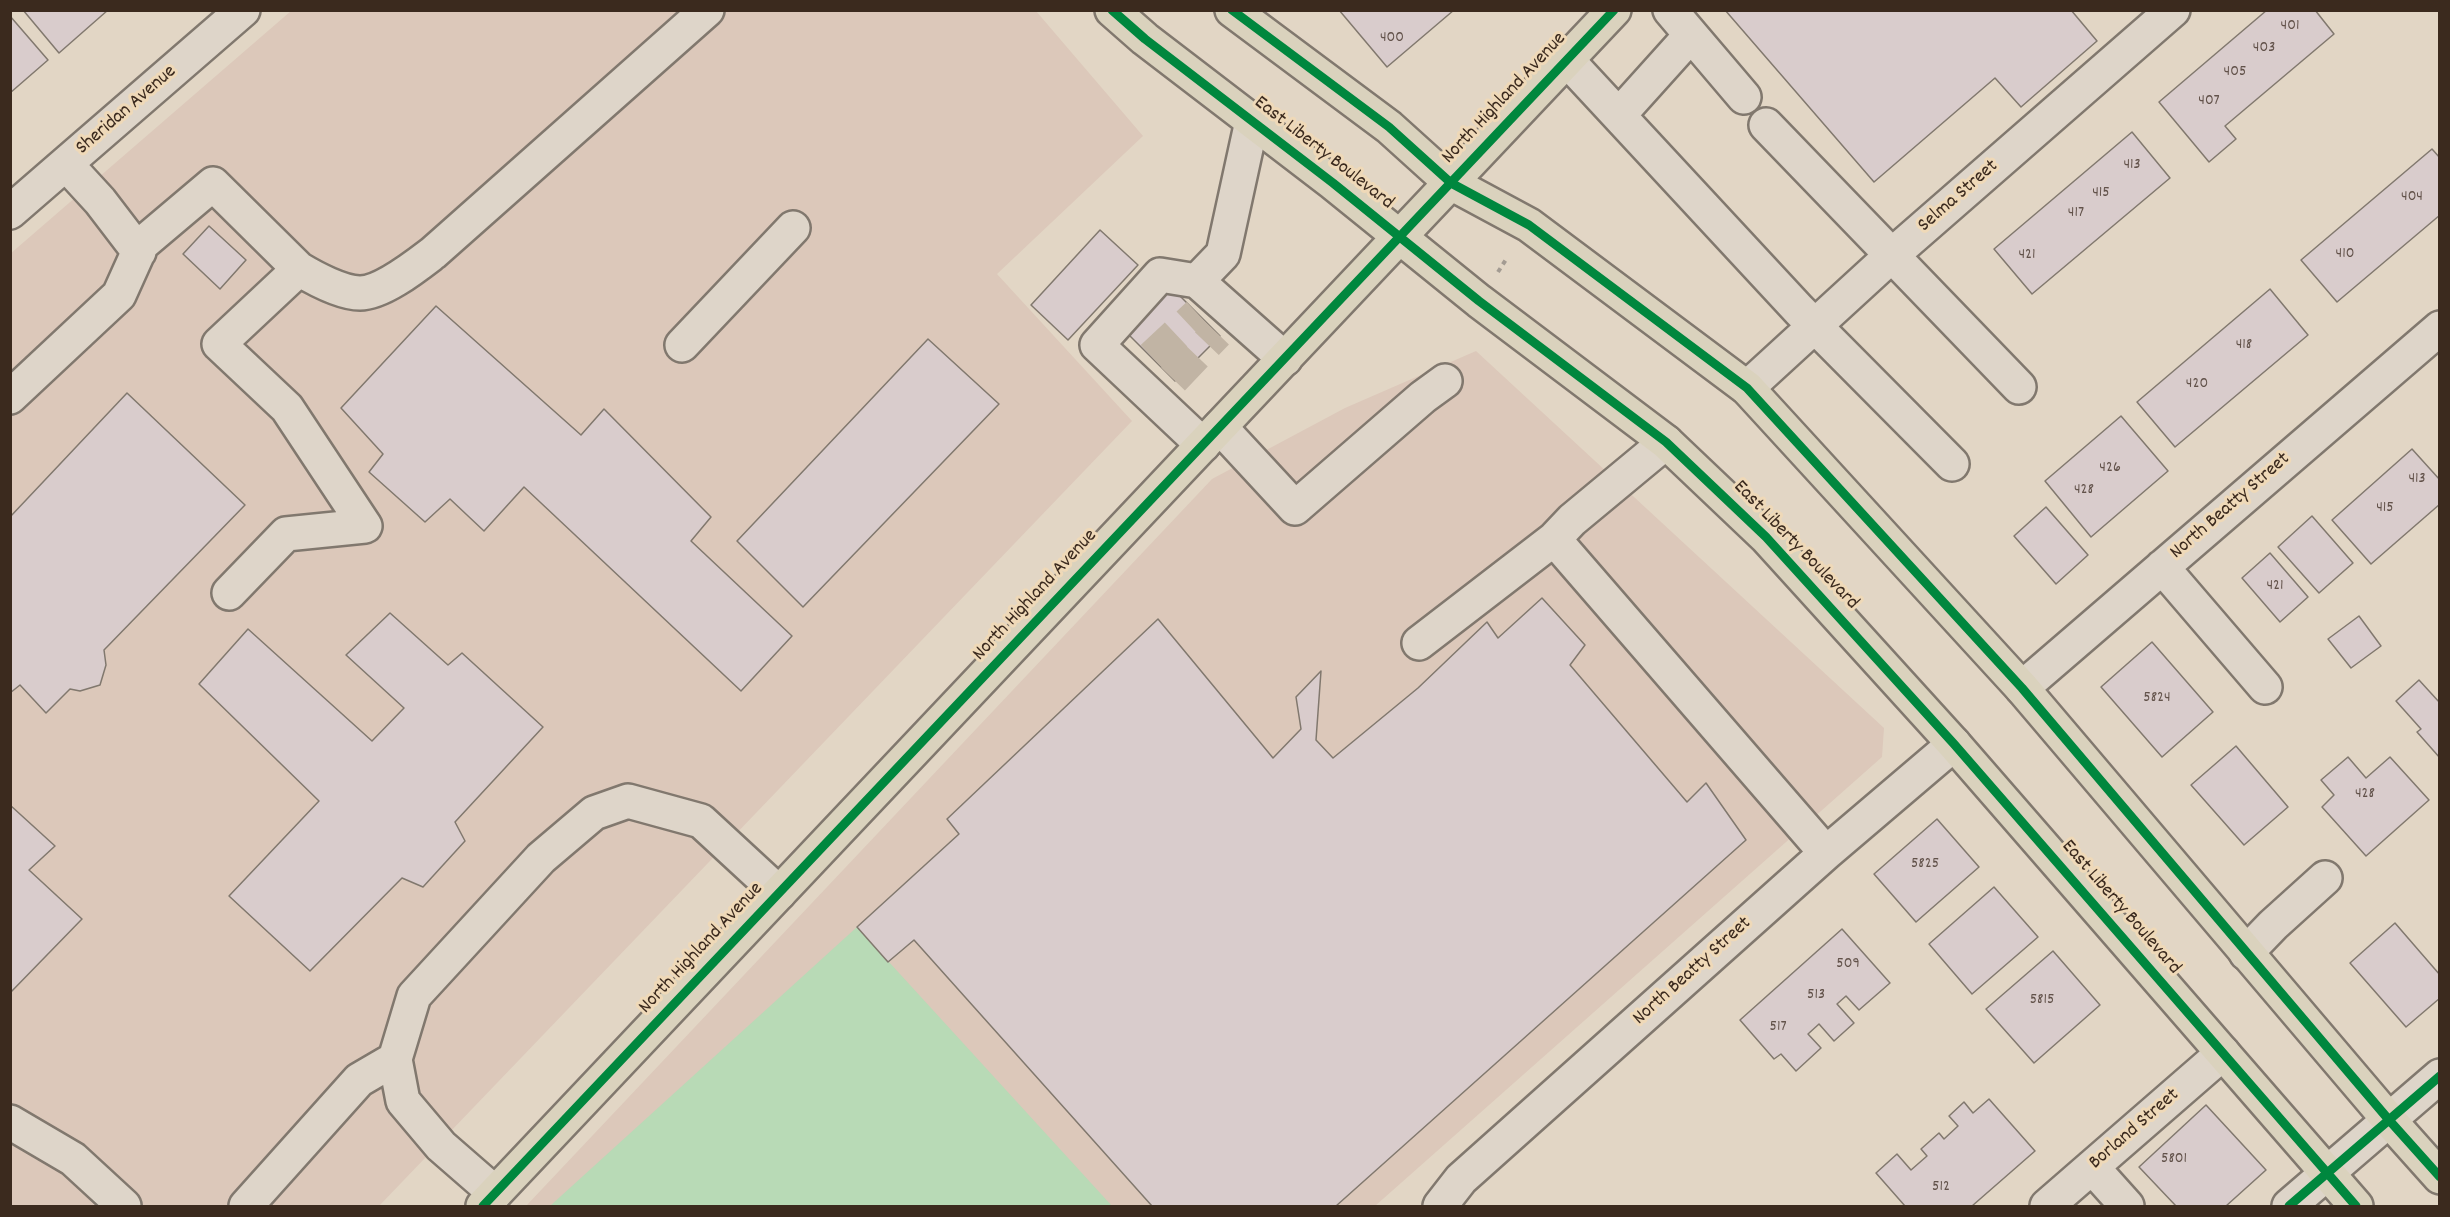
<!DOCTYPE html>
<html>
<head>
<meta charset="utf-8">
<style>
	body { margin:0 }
	#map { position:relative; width:2450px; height:1217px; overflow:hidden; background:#e2d6c5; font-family:Dekko,sans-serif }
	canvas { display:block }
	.frame { position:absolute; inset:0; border:12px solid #3b2a1e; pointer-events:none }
</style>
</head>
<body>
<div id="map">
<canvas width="2450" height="1217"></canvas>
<div class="frame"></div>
</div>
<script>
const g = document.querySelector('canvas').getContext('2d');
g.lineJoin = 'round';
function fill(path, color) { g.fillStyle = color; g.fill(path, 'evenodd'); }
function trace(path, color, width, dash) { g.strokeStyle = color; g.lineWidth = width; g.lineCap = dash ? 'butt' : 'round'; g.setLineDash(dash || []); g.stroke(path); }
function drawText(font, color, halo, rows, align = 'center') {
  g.font = font + ' Dekko,sans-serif'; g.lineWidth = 6; g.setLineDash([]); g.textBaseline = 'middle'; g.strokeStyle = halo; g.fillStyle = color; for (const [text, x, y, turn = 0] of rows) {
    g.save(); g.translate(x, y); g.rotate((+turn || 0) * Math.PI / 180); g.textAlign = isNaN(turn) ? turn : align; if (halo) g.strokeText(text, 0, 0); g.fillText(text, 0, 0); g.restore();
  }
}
fill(new Path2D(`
	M291 11H1036L1143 136 997 274 1132 421 379 1206H11L10 254Z
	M1476 351 1884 728 1882 757 1375 1206H526L1212 479 1345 408Z`), '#dcc8ba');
fill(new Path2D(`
	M857 927 1112 1206H550Z`), '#b8dab6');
const building = new Path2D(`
	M23 10H108L59 53Z
	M1339 10H1454L1387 67Z
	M1725 10H2071L2097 41 2021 107 1995 78 1874 182Z
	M2267 10H2315L2334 34 2225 126 2236 139 2209 162 2159 102Z
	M10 16 48 60 10 93Z
	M2132 132 2170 178 2032 294 1994 249Z
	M2432 149 2440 158V215L2337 302 2301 260Z
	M209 226 246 260 220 289 183 254Z
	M1100 230 1138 265 1068 340 1031 305Z
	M1169 285 1220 336 1175 381 1124 330Z
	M2270 289 2308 335 2175 447 2137 402Z
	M436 306 581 435 604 409 711 517 691 541 792 636 741 691 524 487 484 531 450 499 425 522 369 472 383 454 341 408Z
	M928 339 999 404 803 607 737 541Z
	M127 393 245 505 104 650 106 665 100 685 80 691 70 689 46 713 20 685 10 693V517Z
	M2121 416 2168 471 2091 537 2045 481Z
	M2412 449 2440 480V504L2371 564 2332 520Z
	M2046 507 2088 555 2056 584 2014 536Z
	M2312 516 2353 563 2319 593 2278 547Z
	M2270 553 2308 597 2280 622 2242 578Z
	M1542 598 1585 645 1570 665 1687 802 1706 783 1746 840 1336 1206H1152L914 940 888 962 857 927 959 834 947 819 1158 619 1273 758 1301 729 1296 697 1321 671 1316 740 1333 758 1418 688 1487 622 1498 638Z
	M390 613 448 665 462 653 543 727 455 822 465 841 423 887 402 878 310 971 229 896 319 801 199 684 248 629 372 741 404 708 346 655Z
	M2359 616 2381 646 2351 668 2328 639Z
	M2152 642 2213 712 2162 757 2101 687Z
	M2419 680 2440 703V758L2417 732 2421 729 2396 701Z
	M2236 746 2288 807 2244 845 2191 785Z
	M2348 757 2366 778 2390 757 2429 800 2366 856 2322 807 2334 795 2321 780Z
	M10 805 55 846 29 870 82 919 10 993Z
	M1937 819 1979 867 1916 922 1874 874Z
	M1994 887 2038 937 1972 994 1929 944Z
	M2395 923 2440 975V998L2406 1027 2350 963Z
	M1842 929 1890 983 1859 1010 1846 996 1837 1004 1854 1023 1834 1041 1819 1024 1808 1034 1821 1048 1796 1071 1781 1054 1774 1059 1740 1020Z
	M2053 951 2100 1005 2034 1063 1986 1009Z
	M1989 1099 2035 1151 1972 1206H1905L1876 1173 1897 1154 1911 1170 1927 1156 1921 1149 1939 1133 1944 1139 1958 1126 1949 1116 1964 1102 1973 1113Z
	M2206 1105 2266 1170 2226 1206H2176L2139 1167Z`);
fill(building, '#d9cccc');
trace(building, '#81786e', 1.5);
trace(new Path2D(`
	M1152 357 1198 314
	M1173 379 1217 333`), '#c1b4a4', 33, [33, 16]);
const minor = new Path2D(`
	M1670 10 1744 97
	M1567 60 1799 310 1952 464
	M1619 115 1691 35
	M1252 121 1223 254 1197 281 1285 359
	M1766 125 2019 387
	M66 164 100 201 139 252
	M10 212 243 10
	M299 269C314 278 342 293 360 293 382 293 416 266 433 253L707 10
	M1197 281 1160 275 1097 345 1203 445
	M682 345 793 228
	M1747 388 1891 256 2173 10
	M10 397 119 295 142 244 213 184 299 269 219 344 287 408 365 526 286 534 229 593
	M1220 427 1295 508 1423 397 1445 381
	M1554 539 1826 853
	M2162 567 2265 687
	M1419 643 1554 539 1572 520 1666 442
	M2022 688 2440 328
	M2246 953 2273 925 2325 878
	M10 1122 73 1159 124 1206
	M2092 1167 2127 1206
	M495 1193 441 1146 403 1101 395 1059 414 996 541 858 594 813 628 801 701 821 779 893
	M246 1206 359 1080 395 1059
	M1440 1206 1461 1179 1826 853 1954 744
	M2047 1206 2223 1053
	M2289 1206 2440 1076`);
const major = new Path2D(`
	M1112 10 1145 39 1333 183 1479 301 1666 442 1766 537 1954 744 2356 1206
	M1232 10 1389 127 1451 183 1529 225 1747 388 2022 688 2389 1120 2440 1177
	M483 1206 1614 10`);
trace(minor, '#81786e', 38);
trace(major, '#81786e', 38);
trace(new Path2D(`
	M1498 272 1507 258`), '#a39b92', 4, [4.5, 4.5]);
trace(minor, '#ded5c9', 33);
trace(major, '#dad2bd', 33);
trace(new Path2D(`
	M1112 10 1145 39 1333 183 1479 301 1666 442 1766 537 1954 744 2356 1206
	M1232 10 1389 127 1451 183 1529 225 1747 388 2022 688 2389 1120 2440 1177
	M483 1206 1614 10
	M2289 1206 2440 1076`), '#00873e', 9);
drawText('16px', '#62524a', null, [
	["401",2290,27],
	["400",1392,39],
	["403",2264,49],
	["405",2235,73],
	["407",2209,102],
	["413",2132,166],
	["415",2101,194],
	["404",2412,198],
	["417",2076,214],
	["410",2345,255],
	["421",2027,256],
	["418",2244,346],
	["420",2197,385],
	["426",2110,469],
	["413",2417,480],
	["428",2084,491],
	["415",2385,509],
	["421",2275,587],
	["5824",2157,699],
	["428",2365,795],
	["5825",1925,865],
	["509",1848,965],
	["513",1816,996],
	["5815",2042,1001],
	["517",1778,1028],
	["5801",2174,1160],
	["512",1941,1188]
]);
drawText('20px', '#3b2a1e', '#efd9b8', [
	["North Highland Avenue",1505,99,-47],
	["Sheridan Avenue",127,111,-41],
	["East Liberty Boulevard",1323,154,38],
	["Selma Street",1959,197,-41],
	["North Beatty Street",2231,507,-41],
	["East Liberty Boulevard",1795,546,46],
	["North Highland Avenue",1036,596,-47],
	["East Liberty Boulevard",2120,908,49],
	["North Highland Avenue",702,949,-47],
	["North Beatty Street",1693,972,-42],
	["Borland Street",2135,1130,-41]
]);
</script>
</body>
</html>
